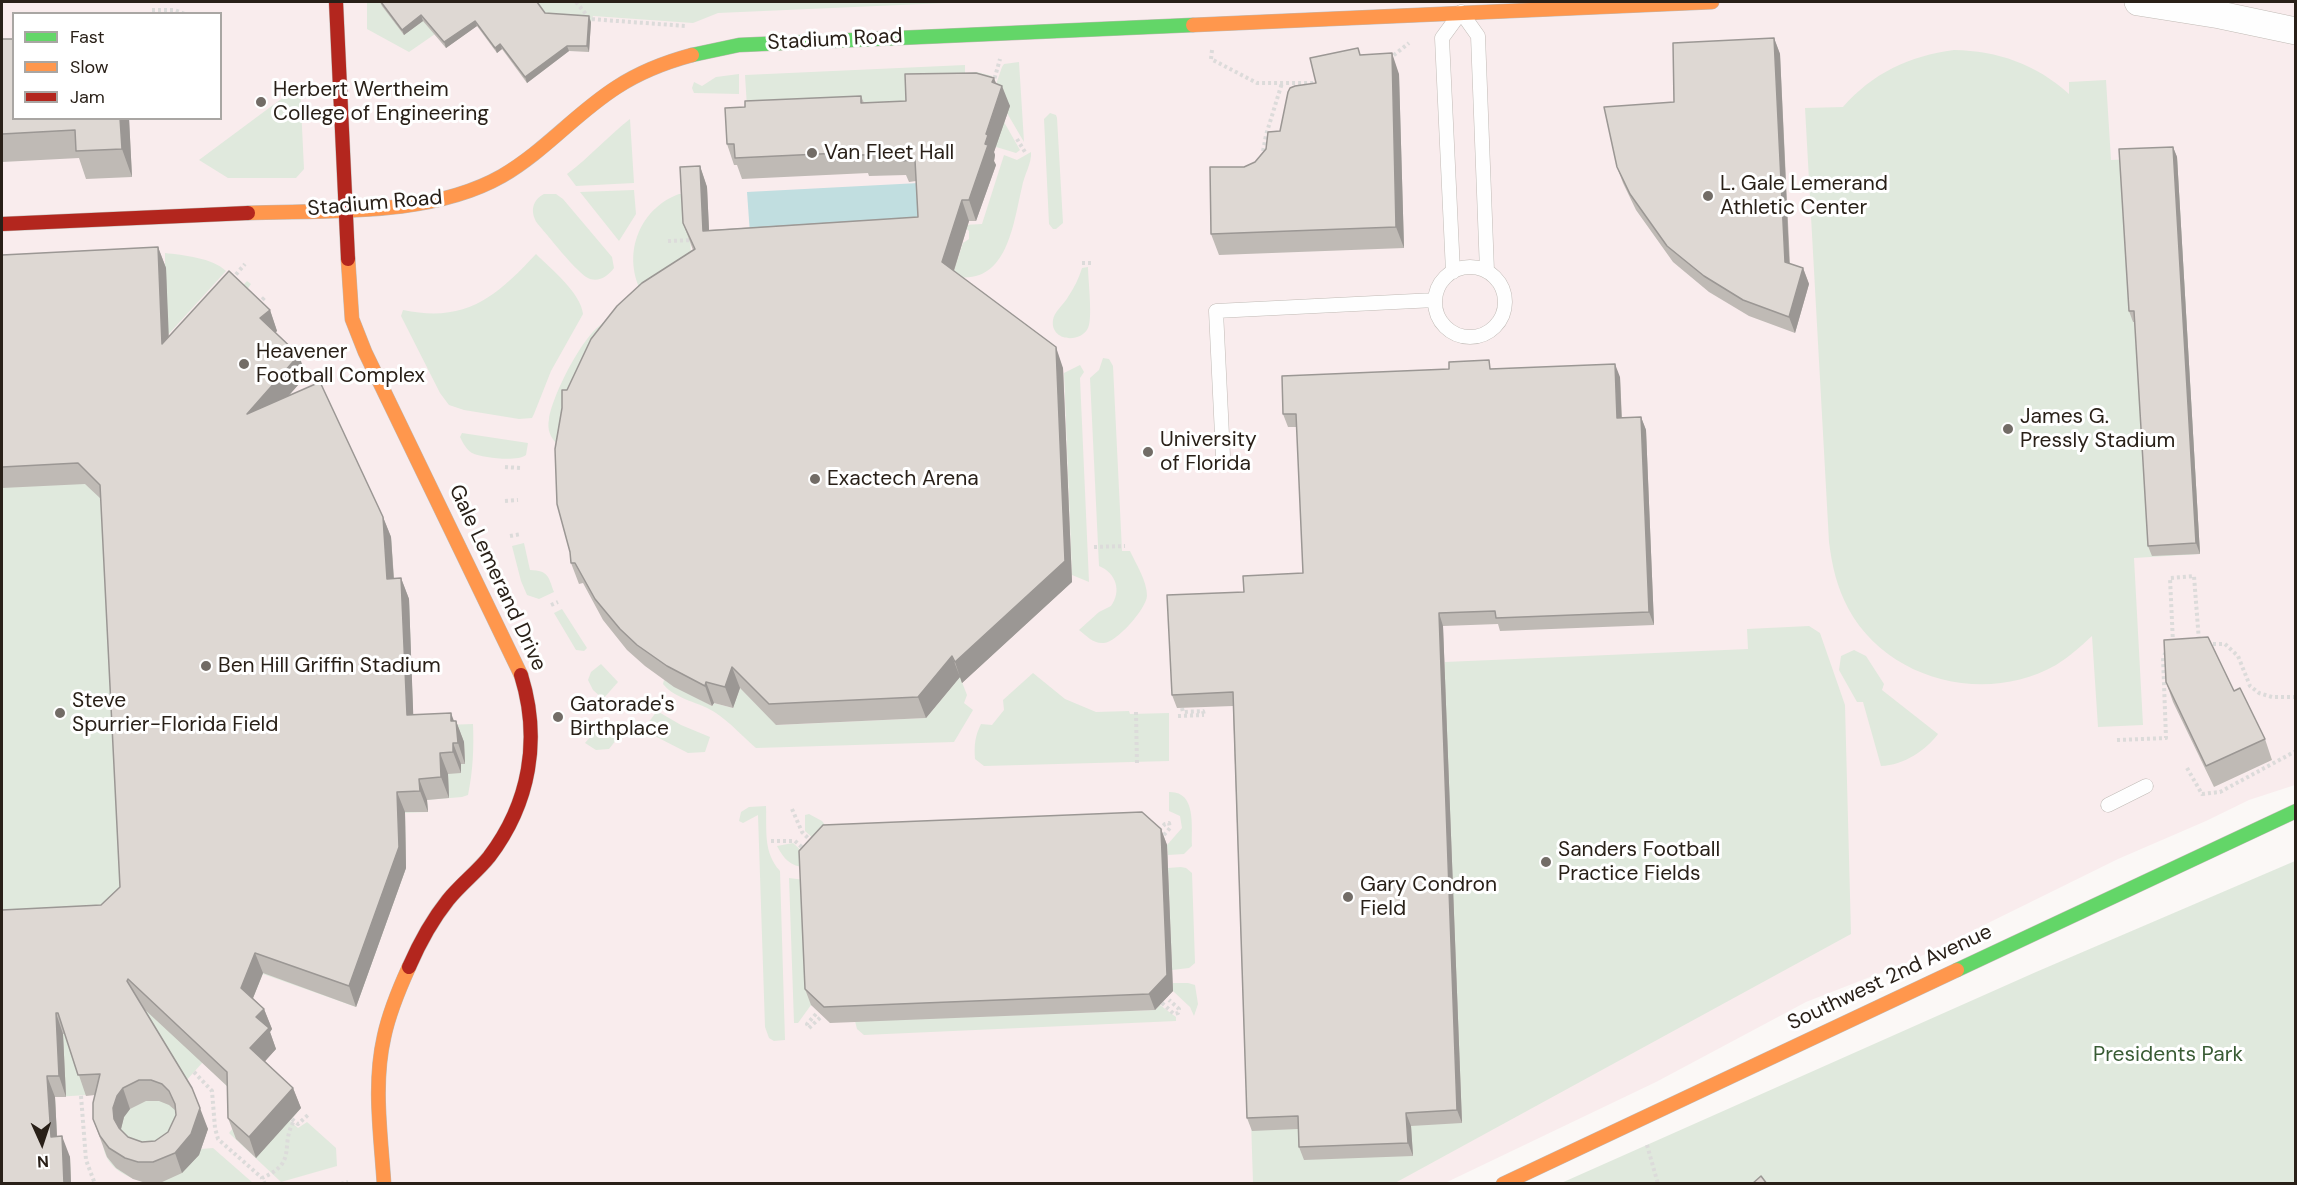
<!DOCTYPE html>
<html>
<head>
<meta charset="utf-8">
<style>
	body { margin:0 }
	#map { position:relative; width:2297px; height:1185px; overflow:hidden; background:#fbf8f6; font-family:"DM Sans",sans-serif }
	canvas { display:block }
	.frame { position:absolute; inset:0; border:3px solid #292018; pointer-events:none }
	.legend { position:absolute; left:12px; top:12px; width:210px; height:108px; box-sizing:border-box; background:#fff; border:2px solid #a9a6a3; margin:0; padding:8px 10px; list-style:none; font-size:18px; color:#292018 }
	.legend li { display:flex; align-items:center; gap:12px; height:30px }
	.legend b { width:30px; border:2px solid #a9a6a3 }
	.north { position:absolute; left:12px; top:1113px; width:60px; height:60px; -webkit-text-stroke:4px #fff; paint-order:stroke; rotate:177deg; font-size:16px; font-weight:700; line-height:24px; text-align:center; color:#292018 }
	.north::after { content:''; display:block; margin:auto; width:21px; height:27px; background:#292018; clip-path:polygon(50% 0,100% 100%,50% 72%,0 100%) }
</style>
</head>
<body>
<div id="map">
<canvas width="2297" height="1185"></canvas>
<div class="frame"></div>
<ul class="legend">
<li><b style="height:8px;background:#63d668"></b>Fast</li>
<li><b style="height:8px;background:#ff974d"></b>Slow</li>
<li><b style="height:8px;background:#b3261e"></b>Jam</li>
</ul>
<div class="north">N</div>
</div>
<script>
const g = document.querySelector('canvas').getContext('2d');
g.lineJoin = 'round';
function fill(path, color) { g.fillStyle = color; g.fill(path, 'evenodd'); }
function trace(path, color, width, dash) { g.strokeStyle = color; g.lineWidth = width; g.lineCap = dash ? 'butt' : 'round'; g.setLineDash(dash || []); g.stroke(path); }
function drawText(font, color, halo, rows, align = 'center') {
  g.font = font + ' "DM Sans",sans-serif'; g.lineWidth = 6; g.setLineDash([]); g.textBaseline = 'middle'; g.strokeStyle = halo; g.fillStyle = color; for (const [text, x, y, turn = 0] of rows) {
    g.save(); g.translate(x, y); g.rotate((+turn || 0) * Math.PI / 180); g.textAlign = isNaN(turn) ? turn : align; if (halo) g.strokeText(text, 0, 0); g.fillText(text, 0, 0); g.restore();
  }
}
fill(new Path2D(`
	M2 2H2295V785L2249 800 2206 821 2118 859 1911 961 1806 1002 1656 1082 1445 1183 2 1184ZM14 14H220V118H14Z`), '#f9eced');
fill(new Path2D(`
	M367 2H388L440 8 435 34 409 52 367 29Z
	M535 2H968L718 13 693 23 593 16 591 22 547 19Z
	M1954 50C1998 51 2036 64 2069 94V82L2106 80 2111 160 2177 157 2200 554 2134 558 2143 725 2098 727 2092 636C2081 646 2069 657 2056 665 1986 705 1887 681 1848 608 1837 587 1832 566 1829 542L1805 108 1843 107C1873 73 1909 56 1954 50Z
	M1019 62 1024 142 1007 113 992 96 1002 67 1004 64Z
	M965 65V73L977 72 992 76 988 89 915 146 748 123 745 75Z
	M739 74V94L694 93 692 88 694 82 702 86 716 77Z
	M300 85 304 169 296 178H228L199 160Z
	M1050 113 1056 115 1057 118 1063 223 1056 229H1053L1049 224 1044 119Z
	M630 119 634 183 576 186 567 174C590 157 608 136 630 119Z
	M1004 122 1020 150 1016 153 993 146Z
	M1031 152C1032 163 1024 175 1022 187 1013 225 1007 288 952 276L963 243 969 239V231L963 225 982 224 1004 155 1017 160Z
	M634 190 636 214 619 241 580 192Z
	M544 194H556L563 199 612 257 614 268C608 276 600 282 590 279 578 275 547 234 537 223 530 212 532 200 544 194Z
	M679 194H688L691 254 643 295C621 257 638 209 679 194Z
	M165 253C183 255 213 258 226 271L166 337 182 351 247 281 251 284 242 297 277 331 267 339 306 376 255 434 327 402 391 537 395 599H409L414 739 446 725 473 724C474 748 473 771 468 795L462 797 427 800 428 812 405 813 406 868 356 1007 263 974 253 998 245 1005 272 1029 264 1038 258 1069 301 1108 290 1121 298 1128 307 1122 336 1148 337 1166 281 1182 229 1133 235 1126 234 1093 207 1067 221 1042 184 1083 204 1136 201 1149 213 1148 253 1183H146C87 1166 102 1132 113 1087L87 1095 55 1097 58 1157H70L71 1183 2 1184V276L165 268Z
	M536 254C551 269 581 293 583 314L551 371 534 414 532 418 519 419 464 410 449 405 440 393 401 316 403 310C465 323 495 298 536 254Z
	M1088 267C1088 279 1093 319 1088 328 1080 344 1050 341 1053 320 1054 312 1064 304 1068 297 1074 288 1079 278 1082 268Z
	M608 321 557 444C550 437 547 429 549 419 552 396 586 327 608 321Z
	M1103 358 1109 359 1113 366 1122 551H1130C1136 564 1147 581 1147 596 1146 609 1117 642 1104 643 1093 644 1087 636 1079 630L1099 612 1111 606C1122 591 1116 573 1099 566L1090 378 1099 370Z
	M1080 365 1084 372 1080 378 1089 582 1072 575 1064 373Z
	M462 433 528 443 526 455C517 462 483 458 472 453 466 449 463 443 460 437Z
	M524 543 530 570C549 571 548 576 554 592L539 599 527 595 521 581 512 546Z
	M562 609 587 648 584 651 576 650 554 613Z
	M1809 626 1820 633 1845 705 1851 934 1395 1183H1253L1237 680 1445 672V662L1748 649 1747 629Z
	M1854 650 1866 656 1884 684 1882 690 1938 734C1925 751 1904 765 1881 766L1863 702H1857L1839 670 1841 656Z
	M601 664 618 682 603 699 593 690 588 680 591 672Z
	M1033 673 1065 699 1096 712 1129 711 1130 714 1169 713V761L984 766 975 759C974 745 975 736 981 724L992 725 1004 710 1003 700Z
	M960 677 967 695 964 703 973 710 954 742 756 748C743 737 731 723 716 713 700 702 676 700 663 684L664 680 712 706 714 703 733 708 740 688 777 725 926 718Z
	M657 711 681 725 710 737 705 752 688 753 643 730Z
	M603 722 620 735 609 749 596 750 585 743Z
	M1169 792C1197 791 1191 827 1192 846L1184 854 1168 855 1167 845 1182 828 1180 816 1169 811Z
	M766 806C767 831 763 852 780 871L785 1040 774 1041 769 1038 765 1027 758 815 743 823 739 821 741 812 749 807Z
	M809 814 822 821 828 829 816 841 805 831V815Z
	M793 843 804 853 805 867C791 867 783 858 777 846Z
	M2295 861V1183L1559 1184 2036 972Z
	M1181 867 1186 868 1192 873 1195 963 1189 968 1172 970 1168 868Z
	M789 878 805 880 811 1005 798 1023H794Z
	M1173 983H1188L1195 985 1198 1004 1194 1016 1190 1007 1173 991Z
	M1160 1005 1176 1017V1021L864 1035 857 1029 855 1021 1155 1010Z`), '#e0e9dd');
fill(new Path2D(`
	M919 183 922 225 750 234 747 192Z`), '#c1dee0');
const lane = new Path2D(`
	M1435 302a35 35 0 1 1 70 0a35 35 0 1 1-70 0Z
	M1453 272 1442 38 1461 12 1478 36 1487 271
	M1223 456 1216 311 1435 300
	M2108 805 2146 786`);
const street = new Path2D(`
	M2138 2 2220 15 2296 31`);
const fast = new Path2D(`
	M692 55 739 45 1193 25
	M1957 970 2296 811`);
const slow = new Path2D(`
	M1193 25 1712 2
	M248 213C329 210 430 217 502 176 545 151 576 113 617 87 640 72 666 62 692 55
	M348 259 352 319 365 352 521 675
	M384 1184C381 1136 373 1085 384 1037 389 1013 399 989 409 967
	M1503 1184 1957 970`);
const jam = new Path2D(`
	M336 2 348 259
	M2 224 248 213
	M409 967C419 944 432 920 448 900 461 884 477 872 489 857 530 803 541 739 521 675`);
trace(lane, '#c0bab5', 15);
trace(street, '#c0bab5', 28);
trace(fast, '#c0bab5', 15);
trace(slow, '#c0bab5', 15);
trace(jam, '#c0bab5', 15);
trace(new Path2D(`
	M576 2 590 19 686 26
	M152 10H174L185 14
	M1212 50 1211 59 1257 83H1318
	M1389 59 1409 43
	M993 84 1000 59
	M1017 139 1025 152
	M1262 157 1266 135 1282 83
	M668 241 694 240
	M1082 263H1093
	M232 279 245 264
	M258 304 266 296
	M505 467 520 468
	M505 501 518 500
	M510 536 521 534
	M1094 547 1125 546
	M551 605 558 602
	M2173 643 2170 578 2194 576 2199 641
	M2207 644H2225L2238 656 2250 686 2259 693 2272 697H2296
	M1182 708 1183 712 1203 711 1204 715
	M1136 712 1137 765
	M1178 716 1204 715
	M2117 740 2166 738 2163 657 2167 651
	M2187 768 2202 794 2220 792 2296 751
	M792 809 802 832 811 841
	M1159 830 1165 824 1169 823 1170 828 1163 836
	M771 841H795L804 849
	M1162 1003 1174 1014 1178 1013 1179 1009 1169 1000
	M816 1014 807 1024 809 1028 822 1016
	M194 1072 212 1091 215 1128 218 1139 262 1178
	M81 1096 86 1160 95 1184
	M292 1119 298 1124 309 1114
	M1647 1145 1658 1184
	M265 1184 262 1178C299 1162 279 1146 294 1121
	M341 1184 348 1182`), '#dcdbda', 4, [3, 3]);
trace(lane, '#fefefe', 14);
trace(street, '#fefefe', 27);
trace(fast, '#63d668', 14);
trace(slow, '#ff974d', 14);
trace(jam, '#b3261e', 14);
fill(new Path2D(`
	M380 2 545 13 591 22 589 52 569 51 527 83 502 49 497 53 477 26 446 48 423 21 404 35 382 6Z
	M1774 38 1780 54 1790 264 1803 268 1809 284 1795 333 1749 316 1709 292 1673 262 1636 210 1623 183 1617 167 1674 102Z
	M2 39 129 118 132 177 86 179 79 158 2 162Z
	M1361 55 1399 74 1404 248 1219 255 1211 234 1244 167 1255 162 1280 131 1316 83Z
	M994 78 996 83 1010 106 994 152 995 155 994 161 996 165 976 221H969L954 271 1063 368 1072 582 962 683 960 677 926 718 776 725 740 688 733 708 714 703 712 706 674 687 645 666 627 650 603 620 583 583 579 584 571 563 567 390 693 250 683 223 700 166 707 187 709 230 918 217 916 181 909 182 906 175 869 176 868 173 742 179 737 165H734L727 144 745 107 861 96 864 103 906 101Z
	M2173 147 2177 157 2200 554 2152 556 2148 546 2135 322H2133L2129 311Z
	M158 247 166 268 168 337 270 310 277 331 275 333 306 376 289 395 383 517 391 537 394 578H401L409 599 413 714 456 721 464 742 465 764H461V773L448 774 449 798 427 800 428 812H405L406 868 356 1007 263 973 253 998 264 1009 272 1029 270 1032 276 1049 265 1061 293 1088 301 1108 256 1158 236 1139 228 1118 227 1086 142 1007 208 1129 199 1155 182 1173 160 1183H146L133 1179 116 1168 107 1157 93 1119 95 1095 86 1096 65 1034H63L66 1097H55L57 1136 70 1157 71 1184H2V910L101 905 120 887 101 499 85 484 2 488V255ZM146 1101H159L169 1105 176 1111V1115L168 1132 155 1141 142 1142 128 1137 121 1130V1129L124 1117 130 1109Z
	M1493 369 1620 377 1622 418 1641 417 1646 430 1654 625 1500 631 1498 624 1443 626 1462 1123 1411 1126 1413 1156 1304 1160 1299 1147 1298 1129 1252 1131 1247 1118 1233 706 1177 708 1172 695 1244 592 1303 573 1297 427H1288L1283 414Z
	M2166 682 2234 691 2265 739 2272 760 2214 787 2173 702Z
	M1161 829 1167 845 1173 991 1155 1010 830 1023 811 1005 805 989Z`), '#bfbab5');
fill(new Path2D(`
	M421 15 423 21 404 35 402 30Z
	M589 16 591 22 589 52 587 46Z
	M475 21 477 26 446 48 444 42Z
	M1774 38 1780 54 1790 278 1785 262Z
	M500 44 502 49 497 53 495 48Z
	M567 46 569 51 527 83 525 77Z
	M1392 53 1399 74 1404 248 1396 227Z
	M994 78 999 94 1002 86 1010 106 994 152 995 155 994 161 996 165 976 221 969 200 985 144 992 82Z
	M120 118H129L132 177 122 149Z
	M2173 147 2177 157 2200 554 2196 543Z
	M700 166 707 187 710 251 703 231Z
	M962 200 969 221 950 283 942 262Z
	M158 247 166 268 170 365 162 344Z
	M1803 268 1809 284 1795 333 1789 317Z
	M270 310 277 331 267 339 260 318Z
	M1056 347 1063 368 1072 582 962 683 955 662Z
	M299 355 306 376 254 435 247 414Z
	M1615 364 1620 377 1622 431 1617 418Z
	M1641 417 1646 430 1654 625 1649 612Z
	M383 517 391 537 395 599 387 579Z
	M401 578 409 599 414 735 407 715Z
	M1439 613 1443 626 1462 1123 1457 1110Z
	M952 656 960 677 926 718 918 697Z
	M732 667 740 688 733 708 725 687Z
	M706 682 714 703 712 706 705 686Z
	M451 713 457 729 456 721 464 742 465 764 458 743 451 721Z
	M453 743 461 764V773L453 752Z
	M440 753 448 774 449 798 441 777Z
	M419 779 427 800 428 812 420 791Z
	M397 792 405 812 406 868 356 1007 349 986Z
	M1161 829 1167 845 1173 991 1155 1010 1149 994Z
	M255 953 263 973 249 1008 241 988Z
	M264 1009 272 1029 270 1032 276 1049 258 1069 250 1048 256 1017Z
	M56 1013 63 1034 66 1097 59 1076Z
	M47 1076 55 1097 58 1158 51 1137Z
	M123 1088 130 1109 124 1117 121 1129 122 1139 114 1119 113 1108 117 1096Z
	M293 1088 301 1108 256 1158 249 1137Z
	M200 1108 208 1129 199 1155 182 1173 175 1153Z
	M1406 1113 1411 1126 1413 1156 1408 1143Z
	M62 1136 70 1157 71 1184H64Z`), '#9b9794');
const building = new Path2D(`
	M381 2H537L545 13 589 16 587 46H567L525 77 500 44 495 48 475 21 444 42 421 15 402 30Z
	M1774 38 1785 262 1803 268 1789 317 1743 300 1704 276 1667 246 1630 194 1617 167 1604 107 1674 102 1673 43Z
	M2 39H14V118H120L122 149 76 151 75 130 2 134Z
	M1358 48 1360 55 1392 53 1396 227 1211 234 1210 167H1244L1255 162 1266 149 1268 132 1280 131 1288 92 1290 88 1295 86 1316 83 1310 58Z
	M976 73 994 78 992 82 1002 86 986 134 988 135 985 144 988 145 969 200H962L942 262 1056 347 1065 561 955 662 952 656 918 697 769 704 732 667 725 687 706 682 705 686 667 666 637 645 620 629 595 599 575 563H571L570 552 557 504 555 449 562 408V390H567L591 339 617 306 642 283 695 249 683 223 680 167 700 166 703 231 918 217 915 160 901 161V154L861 155V152L735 158 734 144H727L725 108 745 107V101L861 96V103L906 101 905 74Z
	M2173 147 2196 543 2148 546 2134 311H2129L2119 149Z
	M158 247 162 344 229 271 270 310 260 318 299 355 247 414 320 382 383 517 387 579 401 578 407 715 451 713V721H456L458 743H453V752L440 753 441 777 419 779 420 791 397 792 399 847 349 986 255 953 241 988 264 1009 256 1017 269 1028 250 1048 293 1088 249 1137 228 1118 227 1072 128 979 127 981 192 1088 200 1108 191 1134 175 1153 153 1162H138L125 1158 109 1148 100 1136 93 1119V1103L100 1074 78 1075 58 1013H56L59 1076H47L51 1137 62 1136 64 1184H2V910L101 905 120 887 100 485 78 463 2 467V255ZM139 1080H151L162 1084 169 1091 175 1104 176 1115 168 1132 155 1141 142 1142 128 1137 119 1128 114 1119 113 1108 117 1096 123 1088Z
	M1489 360 1490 369 1615 364 1617 418 1641 417 1649 612 1496 618 1495 611 1439 613 1457 1110 1406 1113 1408 1143 1299 1147 1298 1116 1247 1118 1233 692 1172 695 1167 595 1244 592 1243 576 1303 573 1296 414H1283L1282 376 1449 369V362Z
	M2208 637 2234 691 2240 688 2265 739 2206 766 2166 682 2164 640Z
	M1142 812 1161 829 1167 975 1149 994 824 1007 805 989 799 851 823 825Z
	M1761 1176 1767 1184H1752Z`);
fill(building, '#ded8d3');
trace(building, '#9b9794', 1.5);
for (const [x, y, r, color] of [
	[261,102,6,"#726c66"],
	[812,153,6,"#726c66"],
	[1708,196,6,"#726c66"],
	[244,364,6,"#726c66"],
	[2008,429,6,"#726c66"],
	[1148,452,6,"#726c66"],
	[815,479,6,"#726c66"],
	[206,666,6,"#726c66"],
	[60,713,6,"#726c66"],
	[558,717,6,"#726c66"],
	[1546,862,6,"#726c66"],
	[1348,897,6,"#726c66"]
]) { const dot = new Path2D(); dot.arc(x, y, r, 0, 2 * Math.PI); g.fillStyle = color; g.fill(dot); trace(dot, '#fff', 2); }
drawText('21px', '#292018', '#fff', [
	["Stadium Road",835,40,-3],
	["Stadium Road",375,204,-5],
	["Gale Lemerand Drive",497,578,65],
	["Southwest 2nd Avenue",1890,978,-25]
]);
drawText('21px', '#292018', '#fff', [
	["Herbert Wertheim",273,90],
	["College of Engineering",273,114],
	["Van Fleet Hall",824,153],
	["L. Gale Lemerand",1720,184],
	["Athletic Center",1720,208],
	["Heavener",256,352],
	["Football Complex",256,376],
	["James G.",2020,417],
	["Pressly Stadium",2020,441],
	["University",1160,440],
	["of Florida",1160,464],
	["Exactech Arena",827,479],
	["Ben Hill Griffin Stadium",218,666],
	["Steve",72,701],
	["Spurrier-Florida Field",72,725],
	["Gatorade's",570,705],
	["Birthplace",570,729],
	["Sanders Football",1558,850],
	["Practice Fields",1558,874],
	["Gary Condron",1360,885],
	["Field",1360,909]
], 'left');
drawText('21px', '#395c34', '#fff', [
	["Presidents Park",2168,1055]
]);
</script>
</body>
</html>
